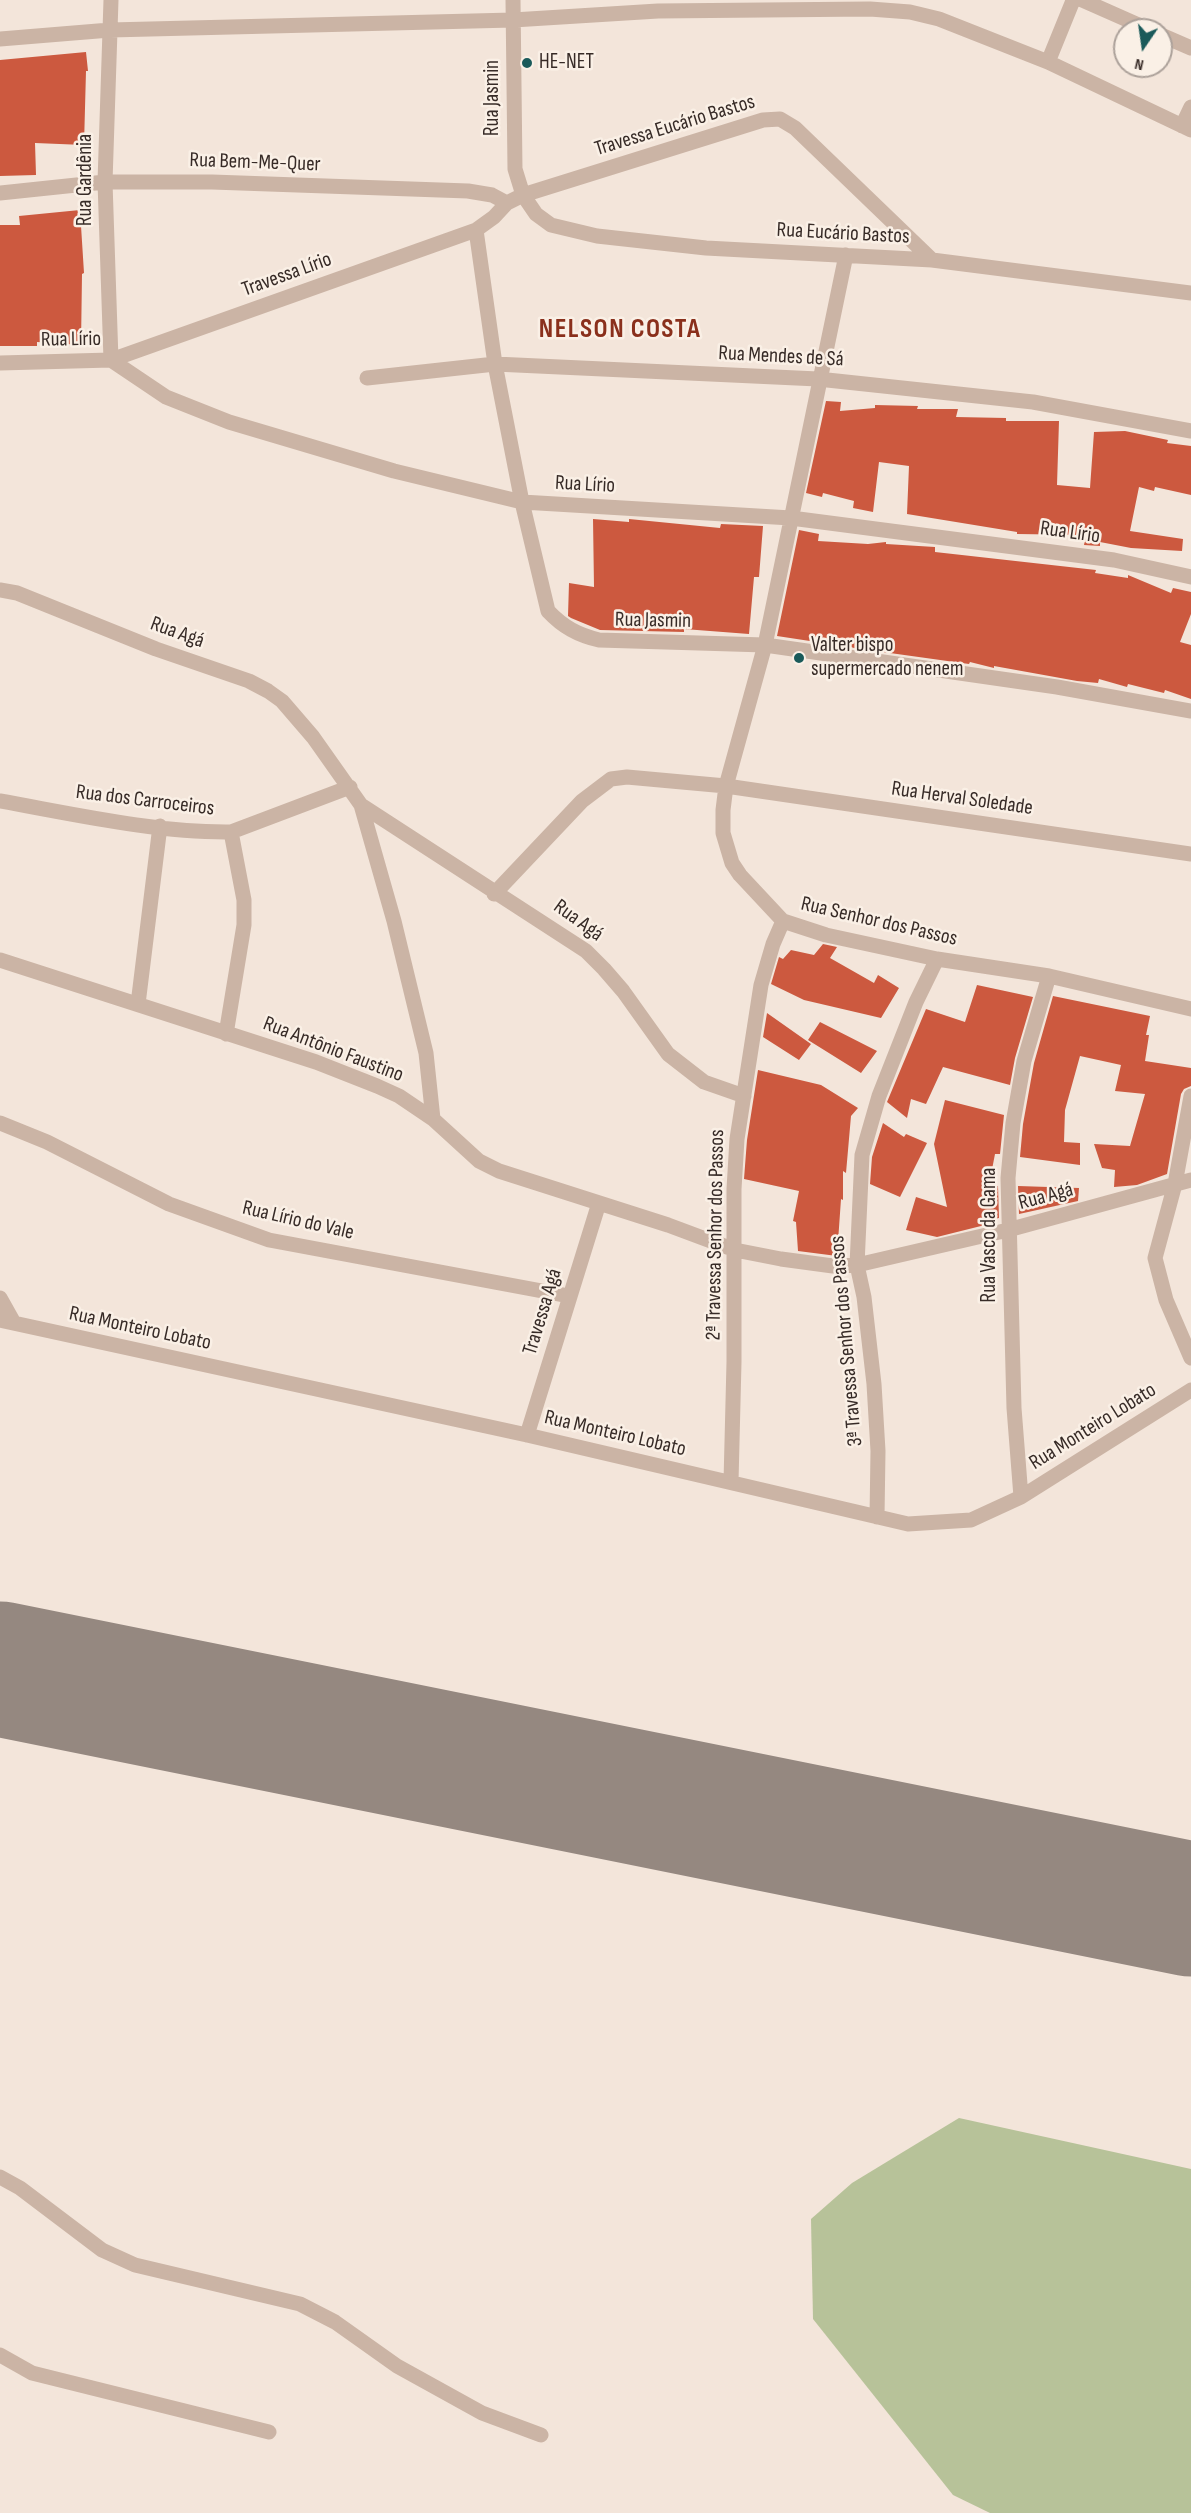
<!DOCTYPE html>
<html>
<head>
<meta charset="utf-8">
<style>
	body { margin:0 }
	#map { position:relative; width:1191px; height:2513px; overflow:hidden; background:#f3e5da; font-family:"Sofia Sans Condensed",sans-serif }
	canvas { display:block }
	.north { position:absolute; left:1113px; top:18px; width:60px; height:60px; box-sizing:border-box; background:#faf0e6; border:2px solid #aca19a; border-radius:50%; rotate:193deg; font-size:16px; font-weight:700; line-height:24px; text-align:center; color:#372b27 }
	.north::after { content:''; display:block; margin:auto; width:21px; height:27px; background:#1a5a5a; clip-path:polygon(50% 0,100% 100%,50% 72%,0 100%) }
</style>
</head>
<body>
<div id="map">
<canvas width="1191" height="2513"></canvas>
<div class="north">N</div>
</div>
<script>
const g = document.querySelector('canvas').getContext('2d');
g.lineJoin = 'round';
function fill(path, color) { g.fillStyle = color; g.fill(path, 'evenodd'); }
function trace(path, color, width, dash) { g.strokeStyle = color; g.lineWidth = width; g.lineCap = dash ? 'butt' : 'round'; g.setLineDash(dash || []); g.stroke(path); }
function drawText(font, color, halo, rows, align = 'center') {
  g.font = font + ' "Sofia Sans Condensed",sans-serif'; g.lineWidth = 5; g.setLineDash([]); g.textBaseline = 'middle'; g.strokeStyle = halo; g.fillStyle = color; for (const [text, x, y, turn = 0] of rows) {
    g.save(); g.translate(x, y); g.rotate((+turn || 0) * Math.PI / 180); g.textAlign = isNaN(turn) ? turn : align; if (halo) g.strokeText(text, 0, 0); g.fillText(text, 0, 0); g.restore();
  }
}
fill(new Path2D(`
	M959 2118 1191 2169V2513H990L953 2495 813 2319 811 2219 852 2183Z`), '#b7c299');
trace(new Path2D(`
	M0 1669 1191 1909`), '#958880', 135);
fill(new Path2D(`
	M86 52 88 71H86L84 145 35 143 36 175 0 176V60Z
	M80 210 84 273 82 274 81 345 37 342V346H0V225H20L19 216Z
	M826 401 841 402 840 411 875 408V405L918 406 917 409H958L956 417 1006 418V421H1059L1057 485 1090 488 1094 432 1125 431 1168 440 1167 443 1191 446V495L1155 487 1154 491 1139 487 1130 531 1183 539 1182 551 1131 548 1100 542V546L1084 545 1086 535 1017 534V532L907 514 909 466 879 462 873 512 853 508 854 501 823 493 822 497 806 493Z
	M593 519 629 522V519L720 528 721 524 763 526 759 577H754L749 634 684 629V632L600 630 571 618 568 616 569 583 594 587Z
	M799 530 819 534 818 541 868 544 886 542V544L935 547V552L1096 570 1095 573 1128 578V575L1171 593 1173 588 1191 592V614L1180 642 1191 645V699L1165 690 1164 693 1128 684 1127 687 1099 679 1098 683 1077 681 994 666V668L970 662 969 664 854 648 824 638 823 643 777 636Z
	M823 944 837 947 830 958 874 983 878 975 899 988 881 1018 804 1000 771 984 779 957 783 959 791 950 814 955Z
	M977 985 1033 997 1015 1058 1010 1085 943 1067 926 1104 911 1099 907 1118 887 1102 926 1009 965 1022Z
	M1053 996 1150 1016 1146 1035H1149L1145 1061 1191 1068V1086L1184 1089 1181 1094 1167 1174 1137 1185 1114 1187 1115 1170 1102 1168 1094 1144 1130 1146 1145 1094 1115 1091 1121 1065 1080 1056 1065 1110 1064 1142 1080 1143V1165L1020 1157 1023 1124 1034 1063Z
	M767 1013 811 1044 799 1060 763 1037Z
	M820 1022 877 1051 861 1073 808 1040Z
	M758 1070 821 1085 858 1108 851 1116 846 1173 843 1171V1200L841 1199 837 1256 798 1251 796 1222 793 1221 799 1191 744 1179 747 1140Z
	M945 1100 1004 1115 1000 1154H995L989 1185 998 1186 999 1218 989 1220V1224L937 1237 906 1230 916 1197 947 1207 934 1144Z
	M883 1123 904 1137 906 1134 927 1143 900 1197 870 1184 872 1157Z
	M1018 1186 1079 1188 1078 1201 1019 1214Z`), '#cc593f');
trace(new Path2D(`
	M111 0 105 182 111 360 476 230
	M513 0 515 169 523 195 763 120 780 119 795 128 932 260
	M1082 0 1150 30
	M1161 35 1191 48
	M0 39 110 30 513 20 658 11 870 9 910 12 939 19 1048 62 1191 130
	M1048 62 1072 3 1075 0
	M1182 126 1191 107
	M0 193 105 182H212L468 191 492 195 507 203
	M507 203 494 217 476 230 495 364 522 502 548 611C563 627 578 635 599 640L765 645 1057 687 1191 711
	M507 203 523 195 536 214 551 225 597 236 706 248 932 260 1191 293
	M846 255 765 645 726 786 723 810V833L732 863 740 875 783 921 826 935 937 959 1049 976 1191 1009
	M0 363 111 360 166 397 229 422 394 471 522 502 791 518 1114 560 1191 577
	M367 378 495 364 818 379 1033 402 1191 431
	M0 590 17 593 156 649 249 681 268 691 282 701 313 737 361 805 586 951 604 969 623 991 668 1054 704 1082 744 1096
	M0 801C73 814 157 833 231 832L350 787
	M361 805 394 921 426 1053 433 1119
	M494 894 582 801 611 779 627 777 726 786 1191 854
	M0 960 316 1062 377 1086 399 1096 433 1119 479 1161 499 1171 668 1225 735 1250 781 1259 833 1266 857 1265 1008 1230 1191 1180
	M138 1004 160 826
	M226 1034 244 925V900L231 832
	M1191 1096 1175 1184 1155 1258 1166 1300 1191 1358
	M0 1123 47 1142 169 1204 269 1240 569 1296
	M0 1298 14 1323
	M0 1320 527 1435 908 1524 971 1520 1021 1497 1191 1390
	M527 1435 599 1203
	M731 1482 734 1362V1189L737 1139 761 985 773 944 783 921
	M1021 1497 1014 1408 1008 1178 1013 1123 1024 1061 1049 976
	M877 1517 878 1451 874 1384 864 1297 857 1265 862 1155 879 1096 916 1002 937 959
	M0 2177 20 2188 102 2250 135 2265 300 2304 335 2322 397 2366 482 2413 541 2435
	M0 2355 32 2373 269 2432`), '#cbb4a5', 15);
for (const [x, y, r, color] of [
	[527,63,6,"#1a5a5a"],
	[799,658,6,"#1a5a5a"]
]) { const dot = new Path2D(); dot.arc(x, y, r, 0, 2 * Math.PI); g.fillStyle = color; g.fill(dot); trace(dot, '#faf0e6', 2); }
drawText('21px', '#372b27', '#faf0e6', [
	["HE-NET",539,63],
	["Valter bispo",811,646],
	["supermercado nenem",811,670]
], 'left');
drawText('21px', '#372b27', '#faf0e6', [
	["Rua Jasmin",493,98,-90],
	["Travessa Eucário Bastos",675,126,-17],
	["Rua Bem-Me-Quer",255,163,2],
	["Rua Gardênia",86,180,-90],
	["Rua Eucário Bastos",843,234,3],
	["Travessa Lírio",287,275,-20],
	["Rua Lírio",71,340,-1],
	["Rua Mendes de Sá",781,357,3],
	["Rua Lírio",585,485,3],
	["Rua Lírio",1070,533,8],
	["Rua Jasmin",653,621,1],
	["Rua Agá",177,633,20],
	["Rua Herval Soledade",962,799,8],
	["Rua dos Carroceiros",145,801,7],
	["Rua Agá",578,921,36],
	["Rua Senhor dos Passos",879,922,13],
	["Rua Antônio Faustino",333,1050,21],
	["Rua Agá",1046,1197,-15],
	["Rua Lírio do Vale",298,1221,13],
	["2ª Travessa Senhor dos Passos",716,1235,-89],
	["Rua Vasco da Gama",990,1235,-90],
	["Travessa Agá",543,1312,-73],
	["Rua Monteiro Lobato",140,1329,12],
	["3ª Travessa Senhor dos Passos",847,1341,-95],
	["Rua Monteiro Lobato",1093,1427,-32],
	["Rua Monteiro Lobato",615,1434,13]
]);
g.letterSpacing = '1.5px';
drawText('bold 27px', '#8a301c', '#faf0e6', [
	["NELSON COSTA",620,330]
]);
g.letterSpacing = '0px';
</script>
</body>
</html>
